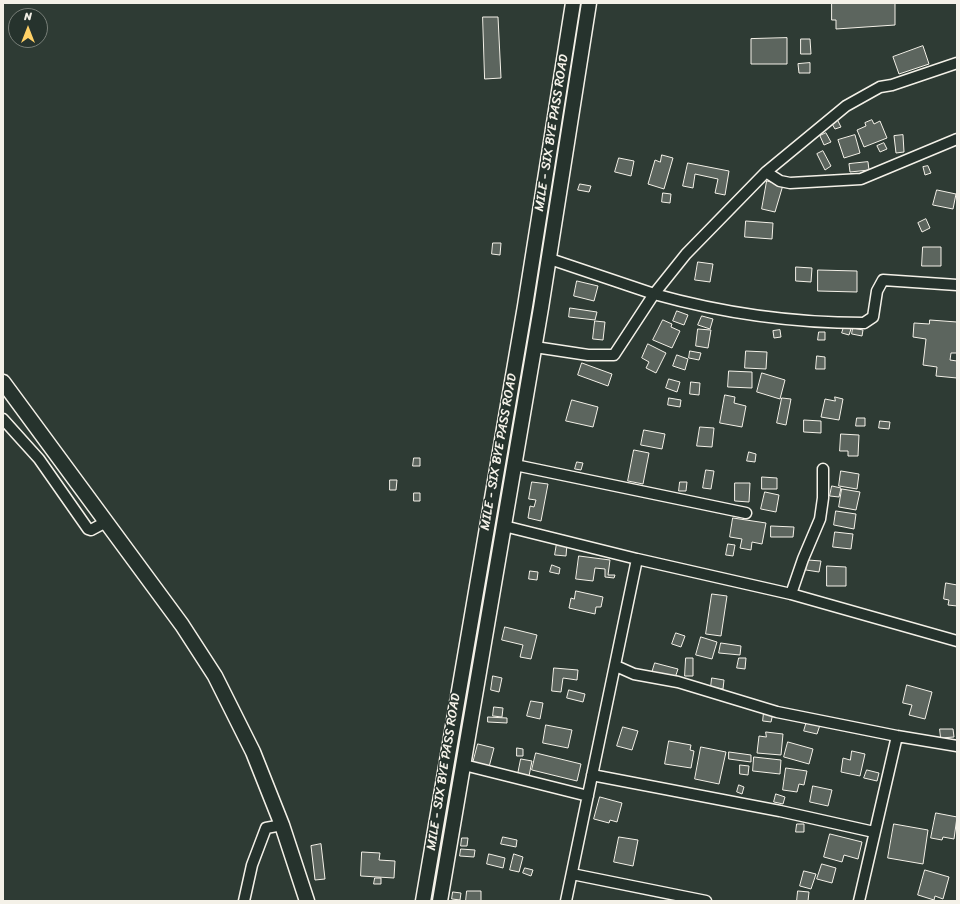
<!DOCTYPE html>
<html>
<head>
<meta charset="utf-8">
<style>
	body { margin:0 }
	#map { position:relative; width:960px; height:904px; overflow:hidden; background:#2e3b34; font-family:Sriracha,sans-serif }
	canvas { display:block }
	.frame { position:absolute; inset:0; border:4px solid #f4f1e8; pointer-events:none }
	.north { position:absolute; left:8px; top:8px; width:40px; height:40px; box-sizing:border-box; background:#26332d; border:1px solid #787f78; border-radius:50%; rotate:0deg; font-size:11px; font-weight:700; line-height:16px; text-align:center; color:#f4f1e8 }
	.north::after { content:''; display:block; margin:auto; width:14px; height:18px; background:#ffd166; clip-path:polygon(50% 0,100% 100%,50% 72%,0 100%) }
</style>
</head>
<body>
<div id="map">
<canvas width="960" height="904"></canvas>
<div class="frame"></div>
<div class="north">N</div>
</div>
<script>
const g = document.querySelector('canvas').getContext('2d');
g.lineJoin = 'round';
function fill(path, color) { g.fillStyle = color; g.fill(path, 'evenodd'); }
function trace(path, color, width, dash) { g.strokeStyle = color; g.lineWidth = width; g.lineCap = dash ? 'butt' : 'round'; g.setLineDash(dash || []); g.stroke(path); }
function drawText(font, color, halo, rows, align = 'center') {
  g.font = font + ' Sriracha,sans-serif'; g.lineWidth = 3; g.setLineDash([]); g.textBaseline = 'middle'; g.strokeStyle = halo; g.fillStyle = color; for (const [text, x, y, turn = 0] of rows) {
    g.save(); g.translate(x, y); g.rotate((+turn || 0) * Math.PI / 180); g.textAlign = isNaN(turn) ? turn : align; if (halo) g.strokeText(text, 0, 0); g.fillText(text, 0, 0); g.restore();
  }
}
const building = new Path2D(`
	M832 3H895V25L836 29V20H832Z
	M483 17H498L501 78 485 79Z
	M787 38V64H751V39Z
	M801 39H810L811 54H801Z
	M923 46 929 64 899 74 893 57Z
	M810 63V73H799L798 64Z
	M837 119 841 127 835 129 831 122Z
	M872 120 874 124 880 121 887 138 864 147 857 130 866 126 865 123Z
	M826 133 831 142 824 145 820 136Z
	M855 135 860 153 844 158 838 140Z
	M903 135 904 152 896 153 894 136Z
	M884 143 887 149 880 152 877 146Z
	M823 151 831 166 825 170 817 154Z
	M662 155 673 158 664 189 648 184 655 160 660 162Z
	M619 158 634 161 631 176 615 172Z
	M868 162 869 170 850 172 849 164Z
	M688 163 729 171 725 195 715 193 718 179 695 174 693 188 683 186Z
	M928 166 931 173 925 175 923 167Z
	M767 181 783 185 775 212 762 209Z
	M580 184 591 186 589 192 578 190Z
	M937 190 956 194 953 209 933 205Z
	M663 193 671 194 670 203 662 202Z
	M926 219 930 228 922 232 918 223Z
	M746 221 773 223 772 239 745 237Z
	M493 243H501L500 255 492 254Z
	M923 247H941V266H922Z
	M698 262 713 264 710 282 695 280Z
	M796 267 812 268 811 282 796 281Z
	M818 270 857 271V292L818 291Z
	M577 281 598 286 594 301 574 296Z
	M570 308 597 312 595 320 569 317Z
	M677 311 688 315 684 325 673 321Z
	M702 316 713 319 710 329 698 325Z
	M663 320 672 324 671 327 680 331 672 348 653 340Z
	M930 320 957 322V353H951L950 360 957 361V378L936 376 937 367 923 365 926 339 913 337 914 323 929 324Z
	M595 321 605 322 603 340 593 339Z
	M844 327 851 329 849 335 842 333Z
	M853 328 863 330 862 336 852 334Z
	M698 329 711 330 708 348 696 346Z
	M780 330 781 337 774 338 773 331Z
	M819 332H825V340H818Z
	M648 344 666 353 656 373 646 368 649 362 642 358Z
	M690 351 701 353 699 360 689 358Z
	M746 351 767 352 766 369 745 368Z
	M677 355 688 359 685 370 673 366Z
	M817 356 825 357V369H816Z
	M582 363 612 374 608 386 578 375Z
	M729 371 752 372V388L728 387Z
	M762 373 785 380 780 399 757 392Z
	M669 379 680 382 677 392 666 388Z
	M691 382 700 383 699 395 690 394Z
	M725 395 735 397 734 403 746 406 742 427 720 423Z
	M835 397 843 399 839 420 821 417 825 399 835 401Z
	M669 398 681 400 680 407 668 405Z
	M782 398 791 399 786 425 777 423Z
	M572 400 598 407 593 427 566 421Z
	M857 418H865V426H856Z
	M804 420 821 421V433L804 432Z
	M880 421 890 422 889 429 879 428Z
	M700 427 714 428 712 447 697 446Z
	M644 430 665 434 662 449 641 445Z
	M841 434 859 435 858 456H848V451H840Z
	M634 450 649 453 643 484 628 481Z
	M749 452 756 454 755 462 747 461Z
	M414 458H420V466H413Z
	M577 462 583 463 581 470 575 469Z
	M706 470 714 471 711 489 703 488Z
	M841 471 859 474 857 489 839 486Z
	M762 477 777 478V489H762Z
	M390 480H397L396 490H390Z
	M532 482 548 484 541 521 528 518 530 506 534 507 536 500 529 499Z
	M680 482H687L686 491H679Z
	M735 483H750L749 502 735 501Z
	M832 486 841 488 839 497 830 496Z
	M842 489 860 492 856 510 839 507Z
	M765 492 779 495 776 512 761 509Z
	M414 493H420V501H414Z
	M836 511 856 514 854 529 834 525Z
	M733 518 766 523 762 544 752 542 751 550 740 548 742 539 730 537Z
	M771 526 794 527 793 537H771Z
	M835 532 853 534 851 549 833 547Z
	M557 543 567 544 566 556 555 555Z
	M728 544 735 545 733 556 726 555Z
	M579 556 610 560 608 575H615L614 578 605 577V569L595 568 593 581 576 579Z
	M808 560 821 561 819 572 806 570Z
	M552 565 560 568 559 574 550 572Z
	M827 566 846 567V586H827Z
	M530 571 538 572 537 580 529 579Z
	M946 583 957 585V606L948 605 949 600 944 599Z
	M576 591 603 597 601 607H596L595 614 569 608 571 598 574 599Z
	M712 594 727 596 721 636 706 634Z
	M505 627 537 635 531 659 520 657 523 645 502 640Z
	M676 633 685 636 681 647 672 644Z
	M701 637 717 642 712 659 696 655Z
	M721 643 741 646 740 655 719 653Z
	M686 658H693V676H685Z
	M739 658H746L745 669 737 668Z
	M655 663 678 669 675 678 652 673Z
	M554 668 578 670 577 680 563 678 561 692 552 691Z
	M493 676 502 678 499 692 491 690Z
	M712 678 724 680 723 689 711 687Z
	M907 685 932 692 925 719 909 715 912 705 903 703Z
	M569 690 585 694 583 702 567 698Z
	M531 701 543 703 540 719 527 716Z
	M494 707 503 708 502 717 493 716Z
	M764 712 773 713 771 722 763 721Z
	M488 717 507 718V723L488 722Z
	M807 721 820 725 817 734 804 731Z
	M546 725 572 730 568 748 543 743Z
	M623 727 638 731 632 750 617 746Z
	M940 729H953L954 737 941 738Z
	M766 732 783 734 781 755 757 753 759 736 766 737Z
	M669 741 691 745 690 750 694 751 691 768 665 764Z
	M788 742 813 749 809 764 784 757Z
	M478 744 494 748 489 767 473 763Z
	M701 747 726 752 719 784 695 779Z
	M517 748 523 749V756H517Z
	M852 751 865 754 860 776 841 772 843 758 850 760Z
	M729 752 751 755V762L729 759Z
	M536 753 581 764 577 781 532 770Z
	M754 757 781 760 780 774 753 771Z
	M521 759 532 761 529 776 518 774Z
	M740 765 749 766 748 775 740 774Z
	M786 768 807 771 804 785 799 784 797 792 783 790Z
	M867 770 879 773 877 781 864 778Z
	M739 785 744 787 742 794 737 792Z
	M813 786 832 790 828 806 810 802Z
	M776 794 785 797 783 804 774 802Z
	M600 797 622 803 617 822 610 820 609 823 594 819Z
	M936 813 957 817 954 839 943 837 942 840 931 838Z
	M797 824H804V832H796Z
	M894 824 928 830 923 864 888 858Z
	M830 834 862 842 858 859 844 855 842 862 824 857Z
	M503 837 517 840 516 847 501 844Z
	M619 837 638 840 633 866 614 862Z
	M462 838H468L467 846H461Z
	M321 844 325 879 315 880 311 846Z
	M461 849 475 850 474 857 460 856Z
	M362 852 380 853 379 860 395 861 394 878 361 876Z
	M489 854 505 858 503 868 487 864Z
	M514 854 523 857 519 872 510 870Z
	M822 864 836 868 832 883 817 879Z
	M525 868 533 870 531 876 523 873Z
	M925 870 949 877 943 899 935 896 934 900 918 895Z
	M804 871 816 874 811 889 800 886Z
	M375 878H381V884H374Z
	M467 891H481V901H466Z
	M798 891 809 892 808 901H797Z
	M453 892 461 893 460 900 452 899Z`);
fill(building, '#5c655e');
trace(building, '#f4f1e8', 1);
const street = new Path2D(`
	M957 63 892 85 880 87 846 106 766 172 686 254 654 294C722 313 793 323 864 323L873 317 877 291 883 280 957 285
	M766 172 780 181 790 183 861 179 957 139
	M535 347 588 355H614L654 294 550 259
	M3 419 39 459 88 529 91 530 106 522
	M515 465 746 513
	M504 526 637 559 566 901
	M637 559 791 594 957 641
	M791 594 803 559 820 519 823 498V469
	M616 666 634 674 678 682 777 712 897 736 957 746
	M464 765 588 796
	M592 775 780 811 874 832
	M572 874 706 901
	M244 901 252 865 266 828 282 825
	M859 901 897 736`);
const secondary = new Path2D(`
	M3 382 182 625 215 676 253 752 282 825 307 901
	M423 901 525 306 573 3
	M440 901 541 308 589 3`);
trace(street, '#f4f1e8', 13);
trace(secondary, '#f4f1e8', 17);
trace(street, '#26332d', 10);
trace(secondary, '#26332d', 14);
drawText('13px', '#f4f1e8', '#26332d', [
	["MILE - SIX BYE PASS ROAD",552,133,-81],
	["MILE - SIX BYE PASS ROAD",499,452,-80],
	["MILE - SIX BYE PASS ROAD",444,772,-81]
]);
</script>
</body>
</html>
